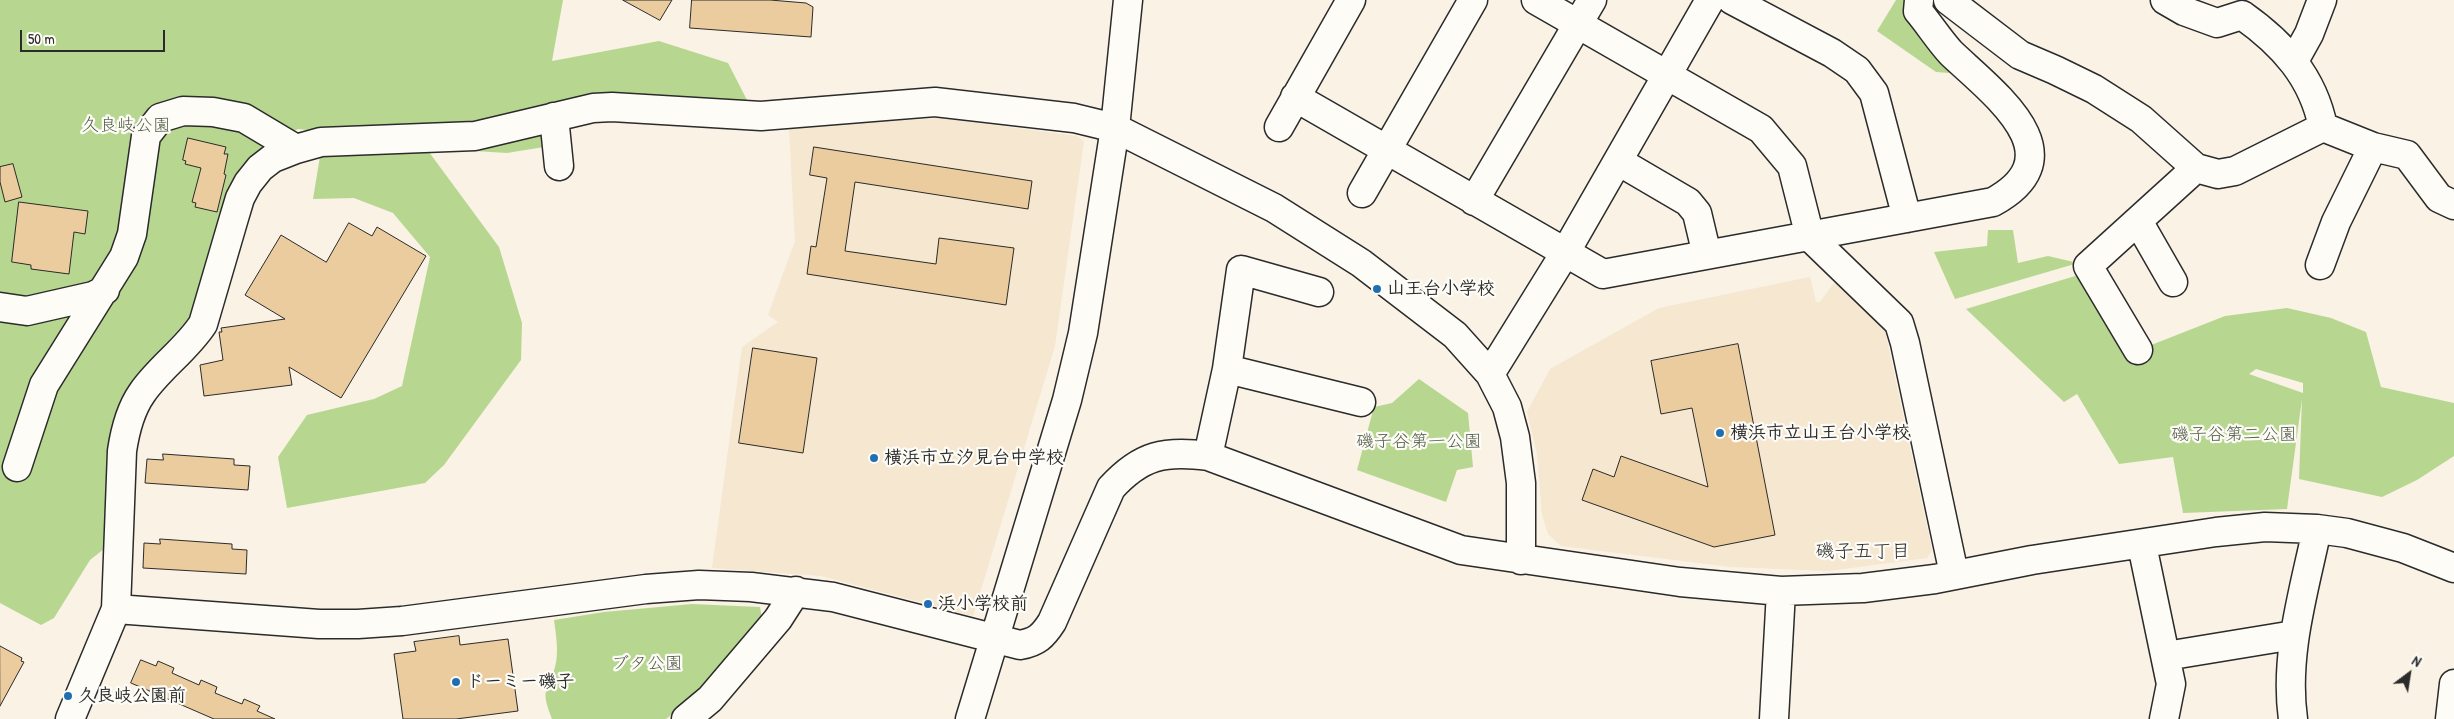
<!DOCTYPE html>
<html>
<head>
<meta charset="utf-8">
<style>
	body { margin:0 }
	#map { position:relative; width:2454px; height:719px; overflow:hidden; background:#f9f2e5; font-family:"Patrick Hand",sans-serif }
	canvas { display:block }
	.north { position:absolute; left:2384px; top:649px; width:50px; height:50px; -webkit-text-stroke:4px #fdfcf7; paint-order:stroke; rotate:31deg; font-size:14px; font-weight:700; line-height:20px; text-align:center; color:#2b2b2b }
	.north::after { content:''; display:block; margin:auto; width:18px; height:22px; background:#2b2b2b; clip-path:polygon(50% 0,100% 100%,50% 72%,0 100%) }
	.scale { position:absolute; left:20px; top:30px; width:145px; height:22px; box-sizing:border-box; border:2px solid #2b2b2b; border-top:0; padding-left:6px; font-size:15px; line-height:18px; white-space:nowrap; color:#2b2b2b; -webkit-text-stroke:4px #fdfcf7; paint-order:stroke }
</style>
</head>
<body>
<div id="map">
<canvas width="2454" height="719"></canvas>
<div class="north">N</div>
<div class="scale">50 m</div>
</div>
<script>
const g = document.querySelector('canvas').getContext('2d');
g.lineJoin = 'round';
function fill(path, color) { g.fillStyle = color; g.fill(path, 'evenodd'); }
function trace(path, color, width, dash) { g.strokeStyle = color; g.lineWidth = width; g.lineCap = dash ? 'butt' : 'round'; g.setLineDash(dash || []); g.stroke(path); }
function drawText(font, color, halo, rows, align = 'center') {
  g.font = font + ' "Patrick Hand","Klee One",sans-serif'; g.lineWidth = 4.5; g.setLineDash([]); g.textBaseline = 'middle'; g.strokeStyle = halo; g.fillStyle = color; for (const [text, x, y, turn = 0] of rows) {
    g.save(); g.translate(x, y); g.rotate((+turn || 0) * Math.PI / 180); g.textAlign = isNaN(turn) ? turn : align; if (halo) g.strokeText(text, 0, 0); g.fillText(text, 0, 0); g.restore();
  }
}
fill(new Path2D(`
	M891 118 893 121 940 118 1077 136 1084 141 1055 346 973 616 821 576 712 568 742 347 778 322 768 315 795 241 789 128Z
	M1810 277 1816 302H1820L1836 280 1884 326 1932 550 1927 558 1828 571 1731 567 1561 546 1548 534 1542 515 1537 454 1527 412 1550 369 1659 308Z`), '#f5e7d0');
fill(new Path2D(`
	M0 0H563L552 61 659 41 728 63 748 102 561 104 544 147 507 153 426 148 499 247 522 323 521 360 444 465 425 483 287 508 278 457 307 415 374 399 402 386 430 257 393 213 354 198 313 199 324 132 298 129 274 142 190 317 153 358 128 393 112 516 105 528 104 549 90 560 54 618 41 625 0 603Z
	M1896 0H1908L1962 74 1936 72 1877 31Z
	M1988 230H2013L2018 263 2048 256 2078 263 1955 299 1934 252 1987 246Z
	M2085 273 2141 349 2225 316 2287 308 2331 318 2366 332 2381 387 2454 403V456L2417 480 2382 497 2299 479 2302 399 2287 509 2183 513 2173 457 2119 464 2077 394 2064 402 1966 309ZM2256 369 2303 383V393L2249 374Z
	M1419 379 1468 413 1473 467 1457 470 1446 502 1357 470 1374 407 1392 403Z
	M692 604 760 607 762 618C732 653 704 692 666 719H552C540 687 547 696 555 667 559 652 556 635 554 620L604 612Z`), '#b7d791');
const building = new Path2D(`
	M623 0H672L660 20Z
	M692 0H770L806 3 813 7 811 37 690 28Z
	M188 138 226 147 224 154H228L224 174 226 175 217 212 195 207 196 203 192 202 201 168 185 164 186 161 183 160Z
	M814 147 1032 181 1028 209 855 182 845 251 936 264 939 238 1014 248 1006 305 807 274 811 246 816 247 827 178 810 175Z
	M13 164 22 197 5 202 0 182V167Z
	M19 202 88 211 85 234 74 232 69 274 31 269V265L12 262Z
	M349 223 372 236 377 227 426 256 341 398 289 367 292 385 204 396 200 365 223 360 219 332H222L221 328 285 319 245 295 281 235 326 262Z
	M1738 344 1775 535 1714 547 1582 500 1593 469 1614 477 1621 456 1708 487 1692 408 1661 414 1651 361Z
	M753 348 817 358 803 453 739 443Z
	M163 454 234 459V465L250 466 248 490 145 483 147 459 163 460Z
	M160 539 232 544V549L247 550 246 574 143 568 144 543 160 544Z
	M459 636 460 645 508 639 518 711 456 719H403L394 654 416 651 414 642Z
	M0 646 22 658 21 661 24 662 0 706Z
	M141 660 156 666 158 661 174 668 172 673 199 685 201 680 217 687 215 693 242 704 244 699 260 706 257 711 275 719H214L131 683Z`);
fill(building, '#ebcc9e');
trace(building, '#2b2b2b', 1);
const minor = new Path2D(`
	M1536 0 1761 129 1792 166 1810 237 1899 323 1905 343 1954 574
	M1732 0 1832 53 1857 70 1874 93 1907 218
	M1948 0 2020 55 2055 70 2094 89 2141 119 2196 168
	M2165 0 2184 11 2217 23 2242 15C2283 44 2313 77 2323 127L2373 147 2407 155 2439 198 2454 205
	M2294 61 2309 34 2322 0
	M1295 97 1603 274 1993 202C2079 155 1993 93 1951 53 1939 40 1929 24 1918 11L1919 0
	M554 117 559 166
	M1279 127 1351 0
	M1618 161 1688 202 1697 213 1707 255
	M1362 193 1473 0
	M1474 201 1592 0
	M2138 221 2173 282
	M2320 265 2336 222 2373 147
	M0 307 27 311 93 296 105 290
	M2138 350 2088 266 2196 168 2218 174 2235 171 2323 127
	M1227 369 1361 402
	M1490 374 1565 253 1710 0
	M1208 456 1227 369 1241 270 1319 292
	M17 467 44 385 124 257 132 234 146 136 160 118 183 111 213 112 244 118 296 149
	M2142 545 2171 684 2164 719
	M116 609 319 624H358L402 621 646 589 699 585 751 587 833 597 1020 645C1037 642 1043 636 1052 622L1111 488C1141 455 1165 450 1208 456L1461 550 1680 582 1781 591 1863 588 1935 579 2032 560 2216 532 2265 527 2317 529 2347 533 2403 548 2454 568
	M2166 656 2294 635
	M70 719 116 609 122 451C125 431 130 410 142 393 159 368 186 350 203 324L234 218 240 198 248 183 260 168 273 158 296 149 321 142 475 136 593 108 612 107 761 116 935 102 1074 118 1115 128 1274 208 1361 263 1455 335 1490 374 1507 407 1515 437 1521 483V560
	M686 719 710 699 778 619 796 591
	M970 719 1067 400 1083 333 1115 128 1128 0
	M1774 719 1781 591
	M2293 719C2284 655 2304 591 2317 529
	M2450 719 2454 684`);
trace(minor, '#2b2b2b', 31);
trace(minor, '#fdfcf7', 28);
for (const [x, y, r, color] of [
	[1377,289,5,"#1f6fb2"],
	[1720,433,5,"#1f6fb2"],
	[874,458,5,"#1f6fb2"],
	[928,604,5,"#1f6fb2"],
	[456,682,5,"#1f6fb2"],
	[68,696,5,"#1f6fb2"]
]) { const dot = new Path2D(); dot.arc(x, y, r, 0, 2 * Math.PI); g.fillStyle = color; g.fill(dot); trace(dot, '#fdfcf7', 2); }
drawText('18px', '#555f4a', '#fdfcf7', [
	["久良岐公園",126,126],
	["磯子谷第二公園",2234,435],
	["磯子谷第一公園",1419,442],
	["ブタ公園",647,664]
]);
drawText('bold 18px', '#2b2b2b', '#fdfcf7', [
	["山王台小学校",1387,289],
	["横浜市立山王台小学校",1730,433],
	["横浜市立汐見台中学校",884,458],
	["浜小学校前",938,604],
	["ドーミー磯子",466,682],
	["久良岐公園前",78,696]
], 'left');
drawText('19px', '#2b2b2b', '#fdfcf7', [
	["磯子五丁目",1863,552]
]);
</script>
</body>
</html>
